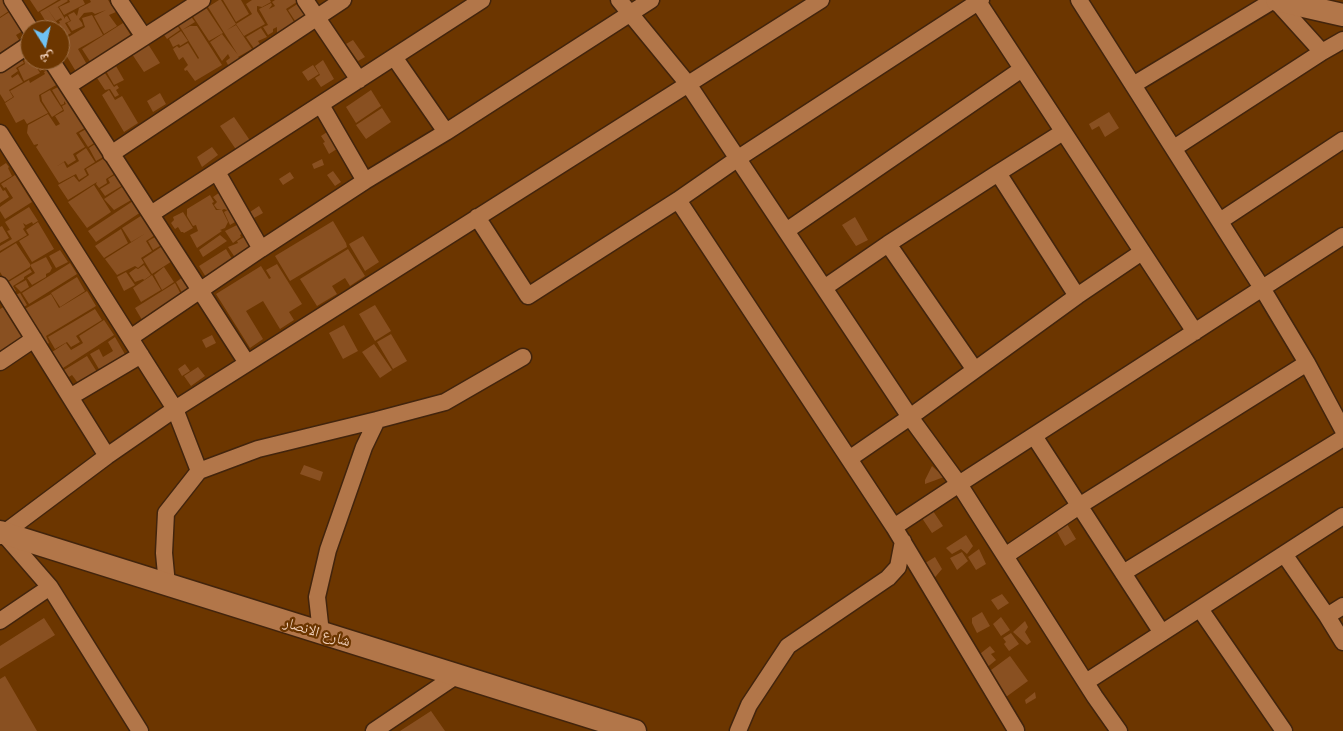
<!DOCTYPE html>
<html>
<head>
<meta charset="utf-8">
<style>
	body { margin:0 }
	#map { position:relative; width:1343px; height:731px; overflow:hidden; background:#6c3600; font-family:Raleway,"Noto Naskh Arabic",sans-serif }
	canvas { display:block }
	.north { position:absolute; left:20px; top:20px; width:50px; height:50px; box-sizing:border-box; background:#6c3600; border:1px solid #a07249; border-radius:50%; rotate:170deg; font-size:14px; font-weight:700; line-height:20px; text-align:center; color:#eecdb6 }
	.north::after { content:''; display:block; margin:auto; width:18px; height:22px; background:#6fc2f4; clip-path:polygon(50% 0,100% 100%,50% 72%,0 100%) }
</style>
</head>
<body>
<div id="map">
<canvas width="1343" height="731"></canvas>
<div class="north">ش</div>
</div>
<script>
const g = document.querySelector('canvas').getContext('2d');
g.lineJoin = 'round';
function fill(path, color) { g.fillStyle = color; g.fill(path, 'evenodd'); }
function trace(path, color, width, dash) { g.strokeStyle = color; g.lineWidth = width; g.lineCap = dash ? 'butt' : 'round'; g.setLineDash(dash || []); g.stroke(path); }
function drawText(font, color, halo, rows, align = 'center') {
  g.font = font + ' Raleway,"Noto Naskh Arabic",sans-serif'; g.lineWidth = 4.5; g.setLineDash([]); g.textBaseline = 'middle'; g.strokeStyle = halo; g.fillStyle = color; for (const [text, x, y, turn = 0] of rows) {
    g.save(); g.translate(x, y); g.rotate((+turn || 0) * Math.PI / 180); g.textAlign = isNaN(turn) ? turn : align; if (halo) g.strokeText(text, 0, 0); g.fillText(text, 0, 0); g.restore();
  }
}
fill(new Path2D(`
	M0 0H6L12 9 0 17Z
	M30 0H58L38 12Z
	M61 0H67L68 1 56 8 58 7 65 19V17L67 16 70 21 65 23 71 33 60 39V30H55L53 27 60 23 59 21 62 20 61 18 56 21 47 8Z
	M69 0H83L85 4 64 15 59 7 70 2Z
	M90 0H108L116 12 109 15 117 26 104 34 94 16 106 10 95 14 92 12 84 13 79 19 82 23 83 26 72 31 67 23 73 20 71 21 68 15 74 12 77 16 79 8 91 2Z
	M219 0H221L236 24 227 30 236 25 252 49 238 57 240 59 229 67 226 61 230 58 228 54 222 61 210 42 222 34 238 55 208 7Z
	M223 0H241L249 14 236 22Z
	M252 0H270L271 2 262 7 257 6V11L265 24 244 36 236 24 252 14 246 4Z
	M275 0H300L286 9 296 25 271 40 270 37 277 33V27L273 29V32L268 35 263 27 268 25 259 9 271 3 272 5 269 9 275 6 272 2Z
	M302 1 312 15 297 24 288 10Z
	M205 6 223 33 209 41 192 15Z
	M47 8 57 23 49 27 40 12Z
	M11 11 26 29 16 35 23 46 0 60V18Z
	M92 15 103 35 78 49 89 68 78 75 60 45V42L85 27 82 18Z
	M190 15 195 22 182 30 177 23Z
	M123 23 133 39 93 66 82 49Z
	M176 23 180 30 167 39 162 32Z
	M190 26H197L222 65 195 81 187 70 185 71 184 69 188 65 183 57 179 60 173 49 177 46 179 48 188 43 198 59 199 58 182 30Z
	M261 28 267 37 258 41 261 46 255 50 246 37Z
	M181 31 188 41 180 46 179 44 181 43 173 47 169 39Z
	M353 40 365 57 358 61 346 44Z
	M148 44 160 63 144 72 132 54Z
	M30 46V55L22 60 24 63 16 68 18 71 11 76 12 78 18 74 23 82 9 90 13 97 5 102 0 94V65Z
	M30 57V60H32L40 73 24 81 18 68 25 64 24 60Z
	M34 60H49L52 65 40 71Z
	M323 60 334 79 321 87 315 78 320 75 315 66Z
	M313 65 319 74 308 81 302 72Z
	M53 66 63 81 39 95 40 101 48 113 27 124 24 119 16 123 5 103 14 97 10 91 29 80 30 83 45 74 44 72Z
	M116 66 124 80 114 85 106 71Z
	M103 70 114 87 117 85 119 88 116 90 119 95 115 97 110 89 105 90 95 75Z
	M64 84 67 100 71 106 74 105 88 126 76 133 85 147 73 154 76 160 68 165 65 161 56 167 64 162 67 168 79 161 76 155 86 148 95 162 84 169 87 175 79 180 76 174 59 183 36 147 38 145V144L34 145 27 133 28 125 48 114 56 126 60 124 55 116 64 111 62 106 66 104 64 101V104L61 105 52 90Z
	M50 90 63 110 52 117 42 101 41 95Z
	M109 90 115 100 122 96 138 123 124 132 102 95Z
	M371 90 381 106 356 123 346 107Z
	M160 93 166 104 153 112 147 101Z
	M382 108 391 122 366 139 356 125Z
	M1109 112 1119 128 1105 137 1099 126 1092 130 1089 124Z
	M234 117 251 142 237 151 220 126Z
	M90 127 99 140 88 147 79 133Z
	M333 128 343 145 329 154 323 143 325 142 321 136Z
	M98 142 105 156 96 161 89 148Z
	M212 147 218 155 202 167 197 157Z
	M108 156 117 172 106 179 107 183 99 188 96 184 97 182 68 200 58 185 74 176 79 182 89 175 86 169Z
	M322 159 324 165 314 169 312 164Z
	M6 163 9 167 8 168 12 176 0 183V167Z
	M333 171 341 182 335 186 327 175Z
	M290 172 294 178 283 185 279 179Z
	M118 173 125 184 105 196 100 189 110 183 108 179Z
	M15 175 32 202 5 219 0 211V207L13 198 6 187 4 188 1 184Z
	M94 185 111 212 87 228 68 202Z
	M125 185 133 199 114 210 104 199Z
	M0 186 3 191 5 190 9 197 0 203Z
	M223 190 230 207 227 210 224 209 222 210 228 222 225 228 220 230 222 231 197 248 190 235 198 231 196 225 193 226 187 216V209L210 195 214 202 212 203 216 210H222L217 209 214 205 217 202 213 197Z
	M136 199 144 210 96 242 88 231Z
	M259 206 263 213 254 218 250 212Z
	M29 207 38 221 33 224 32 222 26 225 23 223 25 227 23 229 27 235 0 251V246L12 239 7 231 10 230 5 222Z
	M231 208 242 218 230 225 224 212Z
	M147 212 156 226 150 229 155 235 146 241 152 251 141 258 144 263 138 268 135 266 117 275 105 259 146 233 131 242 122 228Z
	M183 212 193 228 184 233 183 232H181L178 227 175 229 171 223 174 220 173 217Z
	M855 217 868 240 856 246 842 225Z
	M333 221 346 243 347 247 290 281 275 256Z
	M38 222 54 249 32 262 19 241 29 235 26 230Z
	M241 223 245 232 240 235 241 237 233 243 225 231Z
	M2 226 9 238 0 243V227Z
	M121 229 128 243 104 258 95 246Z
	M250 234 256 244 236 259 228 247 238 243 237 241Z
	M220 235 227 241 203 257 199 250Z
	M157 236 165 243 153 250 148 241Z
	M363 236 379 262 365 271 349 244Z
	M16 243 30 264V267L6 282 0 272V253Z
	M167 243 177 258 152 274 143 259Z
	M226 249 235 264 209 282 199 266Z
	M348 249 365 276 350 286 345 278 332 286 337 294 317 306 300 279Z
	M60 250 68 262 56 268 49 256Z
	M46 257 52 268 50 272 46 274V277L32 285 27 278 35 273 30 265Z
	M70 263 77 274 29 304 22 293Z
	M277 264 302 304 289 312 294 320 280 329 263 301 246 311 263 339 250 348 216 294 261 266 269 279 271 278 266 270Z
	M144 265 151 275 144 280 143 279 135 282 129 273 136 268 138 269Z
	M164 267 174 282 162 290 154 275Z
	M30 269 32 272 24 277V279L13 286 16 291 11 294 5 284Z
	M126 272 135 285 124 291 117 277Z
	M187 274 197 290 185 298 176 282Z
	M152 275 161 290 141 302 133 288Z
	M77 277 85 291 60 307 51 293Z
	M26 280 29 287 21 292 15 286Z
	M175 283 184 300 145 325 135 308Z
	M87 291 96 306 46 336 49 343 44 346 23 310 51 294 59 308Z
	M20 293 27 305 21 309 13 296Z
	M7 305 24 337 0 351V309Z
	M375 305 391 331 375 341 359 314Z
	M95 309 102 320 76 336 80 342 71 347 67 342 55 349 48 337Z
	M104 320 114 335 63 368 52 352 66 343 71 350 83 343 79 336Z
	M344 325 358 351 343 359 329 333Z
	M391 334 407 361 393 369 377 342Z
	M212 335 216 343 206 348 202 340Z
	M115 337 126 356 100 371 90 354 99 349 103 357 113 351 108 342Z
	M374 344 392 370 380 378 362 352Z
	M87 356 97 372 78 383 72 375 69 377 64 370Z
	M185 364 190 371 182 376 178 369Z
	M198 367 205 376 191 386 184 376Z
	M304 465 323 472 320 481 300 474Z
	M932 466 944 477 925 484V480Z
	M933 511 943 526 932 533 922 518Z
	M1067 524 1076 539 1065 546 1056 530Z
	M966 535 973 546 967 554 961 549 952 554 946 548Z
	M979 549 986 564 976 570 968 557Z
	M962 552 968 561 957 570 950 558Z
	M935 557 942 569 931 582 922 565Z
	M1002 594 1009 603 998 610 991 600Z
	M982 612 990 626 977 633 972 623V618Z
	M1001 617 1010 630 1001 636 993 624Z
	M44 618 55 635 0 669V646Z
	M1025 621 1028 627 1025 632 1031 642 1027 645 1013 632Z
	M1011 633 1019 644 1009 651 1004 644 1006 642 1003 638Z
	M990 646 995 652 991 654 996 660 985 669 976 657Z
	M1010 656 1028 681 1006 697 987 673Z
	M5 676 37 731H0V679Z
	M1035 692 1036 698 1026 704 1025 700Z
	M431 711 445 731H400Z`), '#895021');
const street = new Path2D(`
	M12 0 31 30
	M119 0 144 37
	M305 0 359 80
	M619 0 688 84 910 417 959 484 1095 697 1119 731
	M977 0 1195 332
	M1079 0 1262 288 1307 363 1343 430
	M1275 0 1322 52 1343 40
	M394 57 446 132
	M51 60 247 363
	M0 64 30 44
	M1133 85 1274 0
	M68 86 202 0
	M0 133 175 409 199 471
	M1174 148 1322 52
	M111 154 343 0
	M217 172 261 249 365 181 321 105
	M998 173 1063 132
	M365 181 446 132 651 0
	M678 200 894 527 1016 730
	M151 214 482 0
	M477 217 528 296 678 200 737 159 981 0
	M1220 221 1343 140
	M786 231 1022 69
	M0 285 107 456
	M824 288 888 244
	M1077 296 1142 252
	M130 338 261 249
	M0 362 34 339
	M70 397 141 355
	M1034 436 1162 633
	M849 459 910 417 1077 296 998 173 888 244 975 370
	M894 527 959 484 1343 236
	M3 533 50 587 140 731
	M0 536 107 456 175 409 821 0
	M1284 554 1327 616 1343 642
	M1005 556 1079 506 1307 363
	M1123 573 1343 438
	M167 585 164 553 166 513 199 471 258 449 377 420
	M1200 609 1284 731
	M1327 616 1343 606
	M0 621 50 587
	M321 633 317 597 328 550 364 447 377 420 445 402 523 357
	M1086 682 1343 516
	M374 731 457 675
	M738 731 749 705 788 646 888 578 898 567 903 541`);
const secondary = new Path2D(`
	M1277 0 1343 15
	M0 532 635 731`);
trace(street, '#42240c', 19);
trace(secondary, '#42240c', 25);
trace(street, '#b27649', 16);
trace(secondary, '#b27649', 22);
drawText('15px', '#eecdb6', '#6c3600', [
	["شارع الانصار",317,632,17]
]);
</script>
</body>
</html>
